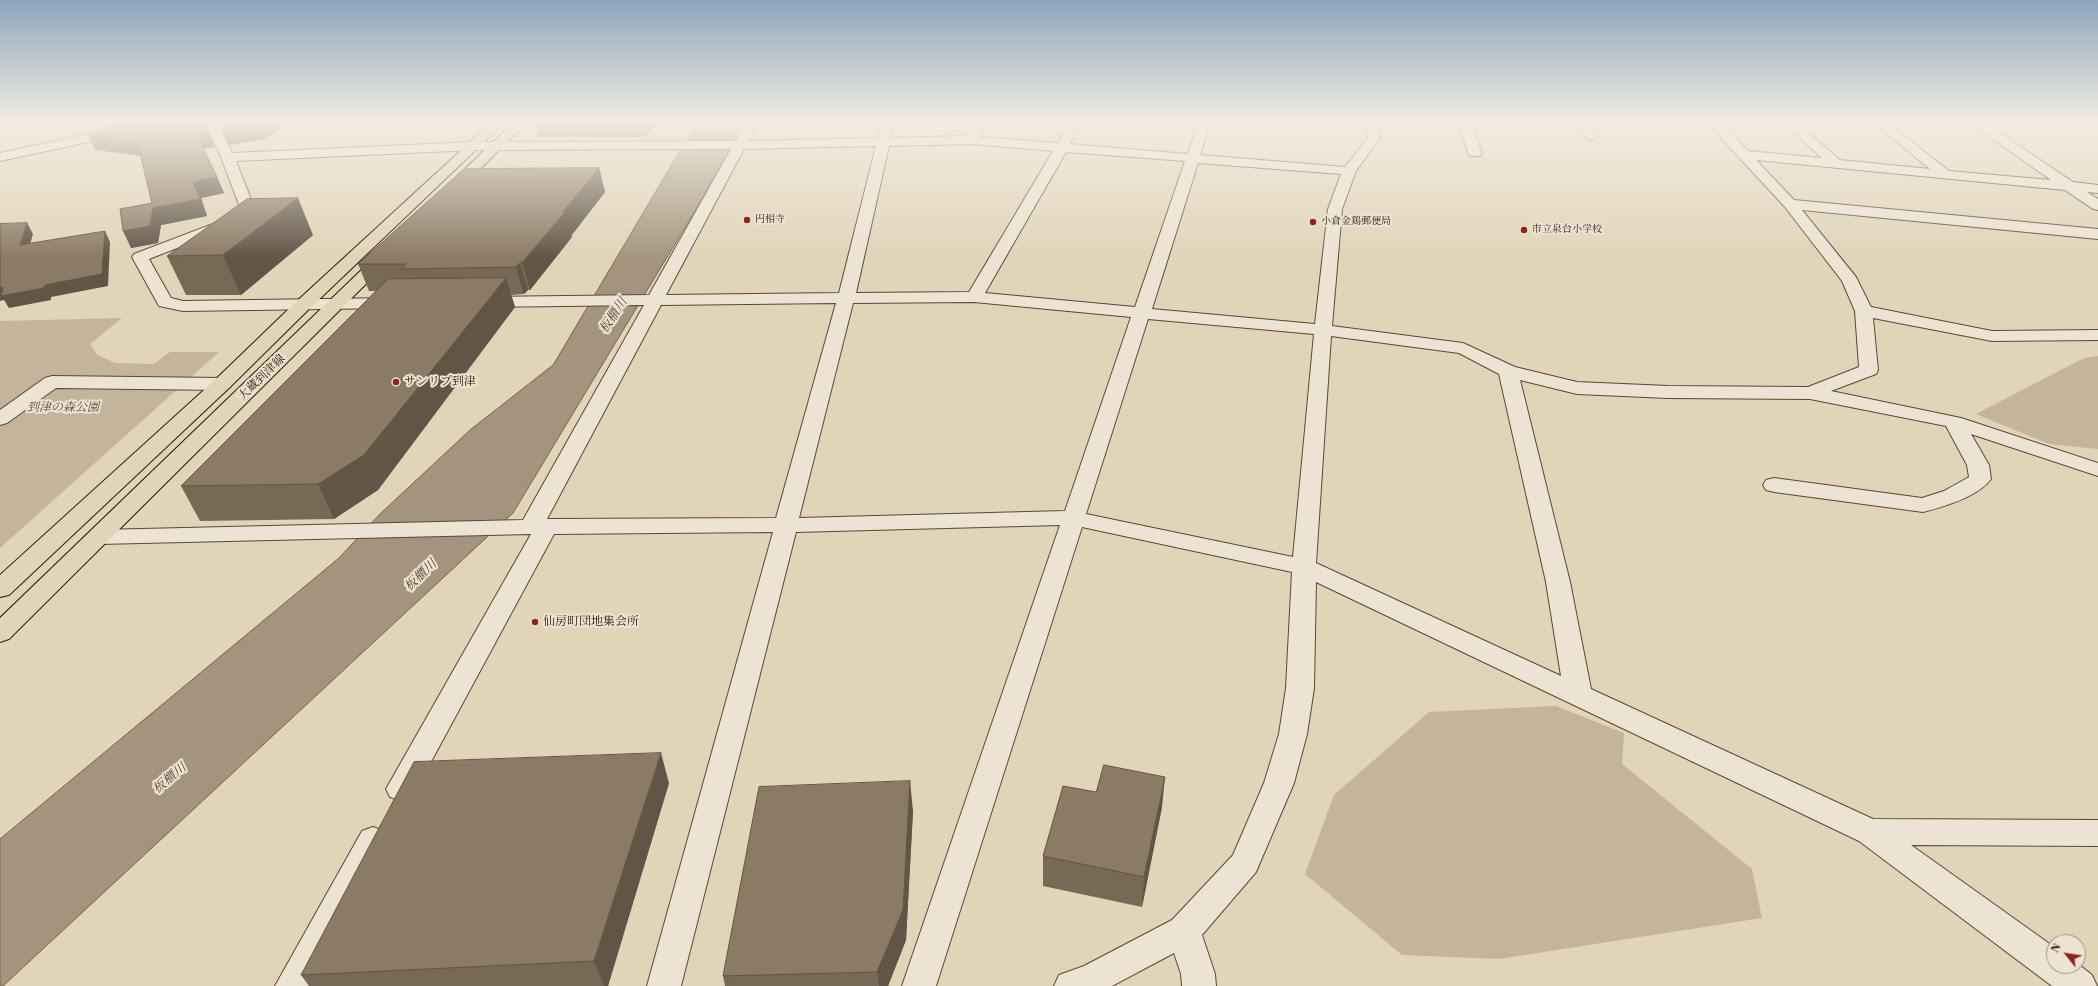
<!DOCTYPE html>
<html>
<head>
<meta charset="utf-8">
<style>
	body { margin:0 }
	#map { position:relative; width:2098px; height:986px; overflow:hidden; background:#e1d4b9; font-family:"Libre Bodoni",serif }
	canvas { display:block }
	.north { position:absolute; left:2046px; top:934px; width:40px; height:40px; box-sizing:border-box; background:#ece3d2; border:1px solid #a09281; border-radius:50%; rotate:300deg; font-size:11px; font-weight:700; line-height:16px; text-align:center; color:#2e1908 }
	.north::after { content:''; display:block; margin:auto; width:14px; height:18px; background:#8f2418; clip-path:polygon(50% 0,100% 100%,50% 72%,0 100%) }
</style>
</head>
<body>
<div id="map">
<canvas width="2098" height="986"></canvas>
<div class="north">N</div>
</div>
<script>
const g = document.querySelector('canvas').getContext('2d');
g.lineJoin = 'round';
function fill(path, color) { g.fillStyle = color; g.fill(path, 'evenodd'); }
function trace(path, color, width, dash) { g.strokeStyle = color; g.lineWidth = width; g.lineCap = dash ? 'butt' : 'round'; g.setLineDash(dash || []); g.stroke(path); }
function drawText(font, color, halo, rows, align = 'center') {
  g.font = font + ' "Libre Bodoni","Noto Serif JP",serif'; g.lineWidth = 4; g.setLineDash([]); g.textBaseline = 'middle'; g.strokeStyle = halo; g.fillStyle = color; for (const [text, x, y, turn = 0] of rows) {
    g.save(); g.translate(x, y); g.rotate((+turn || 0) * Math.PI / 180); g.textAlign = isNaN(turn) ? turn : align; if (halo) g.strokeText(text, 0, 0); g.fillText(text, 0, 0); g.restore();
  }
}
fill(new Path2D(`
	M122 318 90 344 97 355 115 363 154 364 170 352H219L0 548V321Z
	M2098 356V449L2049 444 1976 414 2084 358Z
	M1556 706 1624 733 1622 764 1752 869 1762 918 1499 959 1402 955 1305 874 1334 795 1429 712Z`), '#c3b49b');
const water = new Path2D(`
	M698 121H741L725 161 513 513 3 986H0V839L339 558 380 514 470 430 553 365Z`);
fill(water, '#a4947d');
trace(water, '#75634e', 1);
const minor = new Path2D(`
	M149 121H174L168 125 0 161V153Z
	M204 121H216L232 153 473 142 736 141 747 121H759L748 141 878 138 882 121H894L890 138 967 136 975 121H987L980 137 1058 143 1071 121H1083L1070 144 1188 154 1199 121H1211L1200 155 1345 167 1368 138 1365 121H1377L1380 138 1356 171 1342 209 1332 326 1463 343 1515 367 1577 382 1668 386 1808 387 1859 367 1855 311 1842 281 1785 207 1711 127 1668 125 1662 121H1719L1748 151 1822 158 1781 121H1795L1840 160 1930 169 1871 121H1885L1949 171 2051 180 1967 121H1982L2073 182 2098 185V193L2087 192 2098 199V210L2093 209 2065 190 1756 160 1794 200 2098 229V239L1802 210 1856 277 1871 307 1992 331 2098 330V340L1992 341 1873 318 1878 370 1876 374 1831 391 1961 418 2098 463V476L1971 434 1989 465 1991 479C1978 497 1943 507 1923 512L1774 492 1766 490 1763 485 1766 480 1774 478 1922 498 1944 491 1969 477 1967 465 1946 426 1810 399 1668 398 1577 394 1520 380 1570 582 1591 689 1873 819 2098 820V846L1911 845 2054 947V966H2078V964L2092 975 2097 986H2052L1859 841 1316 582 1314 688 1307 734 1294 783 1256 872 1202 935 1215 974 1216 986H1182L1181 974 1174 953 1112 986H1054L1059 975 1084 966 1172 920 1233 855 1264 783 1279 734 1286 688 1292 572 1082 527 936 986H902L1060 525 796 532 681 986H647L773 532 554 534 412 797 401 801 390 797 386 789 531 534 99 544 91 542 87 537 91 532 99 530 523 520 644 305 483 307 477 306 474 302 477 298 483 297 649 295 731 149 473 150 236 161 256 212 254 215 228 228 149 259 171 298 183 301 393 298 399 299 402 303 399 307 393 308 183 311 159 306 132 257 134 254 218 222 241 210 221 157ZM972 144 1053 151 969 292 856 293 889 146ZM876 146 839 293 666 295 744 149ZM1066 152 1185 161 1135 307 985 293ZM1198 163 1341 174 1328 209 1315 324 1152 309ZM974 302 1131 317 1065 511 799 518 853 303ZM836 303 776 518 547 519 661 305ZM1148 319 1314 334 1293 557 1086 514ZM1331 336 1459 353 1499 374 1546 582 1561 676 1316 563Z
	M1458 121H1470L1482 153 1480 156H1470L1468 153Z
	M1575 121H1587L1597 136 1595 139H1587Z
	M52 376 222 378 229 380 232 384 229 388 222 390 56 388 7 423 0 425V410L45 378Z
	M373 827 384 831 389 840 311 986H275L362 831Z`);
const major = new Path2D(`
	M493 121H506L309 309 229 388 9 595 0 597V575L215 380 297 301Z
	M515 121H528L456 193H446L444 190 446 187Z
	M384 252 390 254 392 257 390 260 9 639 0 642V618L378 254Z`);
trace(minor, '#5b4834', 2);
trace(major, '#2e1908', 2);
fill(minor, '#ece3d2');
fill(major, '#e1d4b9');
fill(new Path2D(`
	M204 121 215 147 204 149 224 193 201 198 207 216 161 225 158 243 131 248 152 203 141 156 95 150 87 134Z
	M218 121H291L265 139 229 145Z
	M534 121H658L645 137H538Z
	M599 168 605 192 571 236 572 237 530 290H528L524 294 511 295 515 307 378 490 334 519 200 521 181 486 376 291H369L358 264Z
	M313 235 241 295H186L167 256Z
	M669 783 608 986H309L301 975Z
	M1162 807 1142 907 1043 886V856Z
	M913 811 906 940 888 986H725L723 976Z`), '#786956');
fill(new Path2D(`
	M204 121 215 147 203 149 196 133Z
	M263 121H291L265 139 229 145 223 129Z
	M642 121H658L645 137Z
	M599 168 605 192 571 236 572 237 530 290 522 263Z
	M217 177 224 193 201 198 207 216 161 225 158 243 131 248 123 231 153 208 193 182Z
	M298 198 313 235 241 295 223 255Z
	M27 223 33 234 27 256 20 245Z
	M105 231 110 242 108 286 51 297V300L9 308 4 300 0 301V288L45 285Z
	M520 263 528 290 524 294 516 267Z
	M506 278 515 307 378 490 334 519 318 484Z
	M661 753 669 783 608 986H604L594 961Z
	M1165 777 1162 807 1142 907 1144 877Z
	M910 781 913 811 906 940 888 986H879L877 972Z`), '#615546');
const building = new Path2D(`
	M125 121H204L208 132 196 133 217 177 193 182 200 199 153 208 150 226 123 231 120 209 152 203 137 141 87 134Z
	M219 121H263L259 124 223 129Z
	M599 168 563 212H565L522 263H520L516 267 401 269 406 264H358L464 169Z
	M298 198 223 255 167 256 247 199Z
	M27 223 20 245 105 231 102 274 45 285 44 288 1 296 3 287 0 288V224Z
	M506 278 364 455 318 484 181 486 388 279Z
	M661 753 594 961 301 975 414 762Z
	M1104 765 1165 777 1144 877 1043 856 1063 786 1096 792Z
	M910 781 903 910 877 972 723 976 759 787Z`);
fill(building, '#8b7a64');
trace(building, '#615546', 1);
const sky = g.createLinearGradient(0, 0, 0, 259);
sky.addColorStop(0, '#8da7bd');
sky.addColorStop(0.47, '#f2ece0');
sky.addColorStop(1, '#f2ece000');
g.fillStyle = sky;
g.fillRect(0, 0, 2098, 259);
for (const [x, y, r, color] of [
	[747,220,4,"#8f2418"],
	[1313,222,4,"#8f2418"],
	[1524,230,4,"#8f2418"],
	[396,382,4,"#8f2418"],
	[535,622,4,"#8f2418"]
]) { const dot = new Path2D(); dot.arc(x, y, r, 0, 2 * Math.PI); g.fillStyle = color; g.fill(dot); trace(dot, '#ece3d2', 1.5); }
drawText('10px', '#2e1908', '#ece3d2', [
	["円相寺",755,220],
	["小倉金鶏郵便局",1321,222],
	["市立泉台小学校",1532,230]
], 'left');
drawText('12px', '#2e1908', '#ece3d2', [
	["大蔵到津線",262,378,-44]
]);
drawText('12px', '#2e1908', '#ece3d2', [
	["サンリプ到津",404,382],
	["仙房町団地集会所",543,622]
], 'left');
drawText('italic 12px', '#5b4834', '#ece3d2', [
	["到津の森公園",63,408]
]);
drawText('italic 13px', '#5d4a37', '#ece3d2', [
	["板櫃川",614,316,-57],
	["板櫃川",421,576,-44],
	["板櫃川",170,779,-40]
]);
</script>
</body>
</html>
